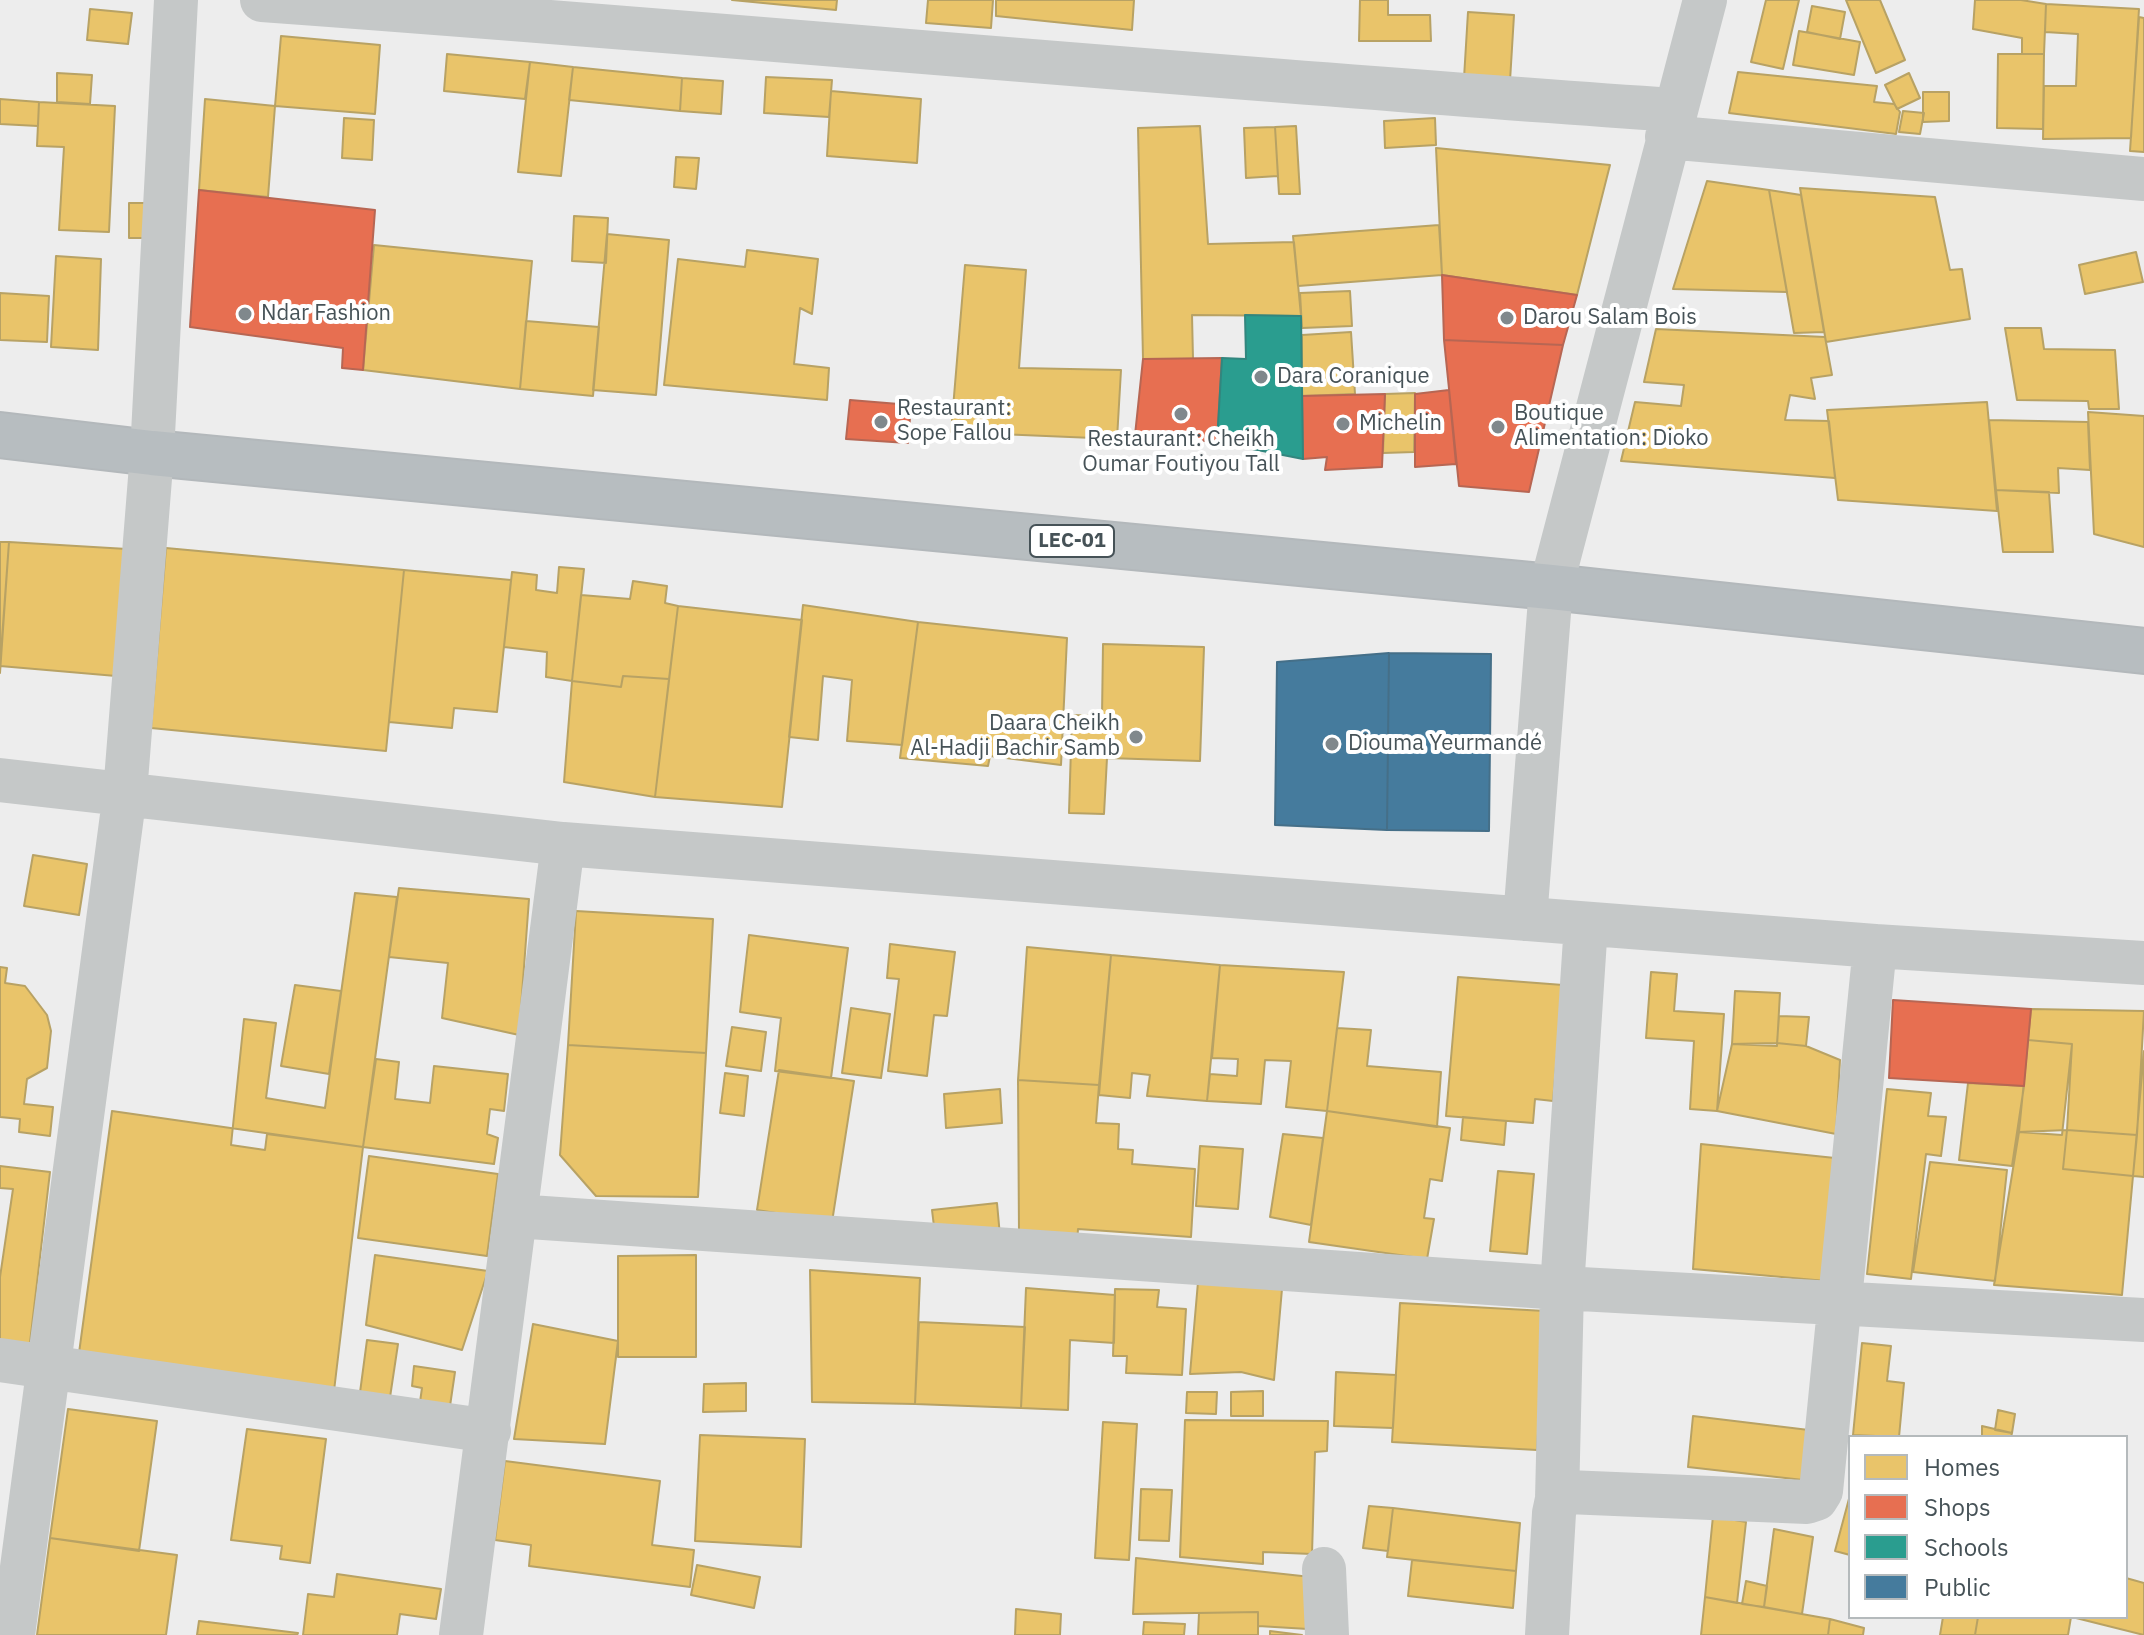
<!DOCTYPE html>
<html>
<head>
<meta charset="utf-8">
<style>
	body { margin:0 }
	#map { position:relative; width:2144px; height:1635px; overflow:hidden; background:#ededed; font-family:"IBM Plex Sans",sans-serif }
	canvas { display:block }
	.legend { position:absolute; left:1848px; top:1435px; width:280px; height:184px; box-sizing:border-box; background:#fff; border:2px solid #b5babc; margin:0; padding:10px 14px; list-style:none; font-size:24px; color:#465257 }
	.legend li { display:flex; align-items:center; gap:16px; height:40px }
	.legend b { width:40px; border:2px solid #b5babc }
</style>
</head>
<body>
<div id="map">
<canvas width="2144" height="1635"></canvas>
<ul class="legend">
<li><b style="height:22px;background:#e9c46a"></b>Homes</li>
<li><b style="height:22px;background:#e76f51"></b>Shops</li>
<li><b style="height:22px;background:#2a9d8f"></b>Schools</li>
<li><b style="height:22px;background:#457b9d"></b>Public</li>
</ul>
</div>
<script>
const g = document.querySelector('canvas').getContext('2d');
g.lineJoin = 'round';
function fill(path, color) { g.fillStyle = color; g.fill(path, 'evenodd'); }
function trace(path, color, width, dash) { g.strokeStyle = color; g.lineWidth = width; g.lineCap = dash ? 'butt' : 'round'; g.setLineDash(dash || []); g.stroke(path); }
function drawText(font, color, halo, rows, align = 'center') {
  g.font = font + ' "IBM Plex Sans",sans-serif'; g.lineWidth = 8; g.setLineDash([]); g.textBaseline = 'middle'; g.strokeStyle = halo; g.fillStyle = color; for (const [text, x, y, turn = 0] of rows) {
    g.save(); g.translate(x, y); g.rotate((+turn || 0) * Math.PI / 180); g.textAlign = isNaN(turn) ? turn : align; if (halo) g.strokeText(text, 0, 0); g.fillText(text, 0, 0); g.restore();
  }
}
const homes = new Path2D(`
	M732 0H837L836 10Z
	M928 0H993L991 28 926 23Z
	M996 0H1134L1132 30 996 16Z
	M1360 0H1388V15H1430L1431 41H1359Z
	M1766 0H1799L1783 69 1751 62Z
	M1846 0H1880L1905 60 1876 73Z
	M1975 0H2021L2046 4 2044 54H2022V38L1973 29Z
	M2046 4 2139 9 2131 138 2043 139 2044 86H2076L2078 34 2045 32Z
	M1812 6 1845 12 1840 39 1807 32Z
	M90 9 132 13 128 44 87 40Z
	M1468 12 1514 15 1510 81 1464 78Z
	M2139 17 2144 18V152L2130 151Z
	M1799 31 1860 42 1854 75 1793 65Z
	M281 36 380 45 375 114 275 106Z
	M447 54 530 62 525 99 444 91Z
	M1998 54H2044L2043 129 1997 128Z
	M530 62 573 67 561 176 518 172Z
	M573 67 682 78 680 111 569 100Z
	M1738 72 1877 86 1874 102 1894 104 1900 112 1896 134 1729 113Z
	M57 73 92 75 90 104 57 102Z
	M1909 73 1920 98 1897 109 1885 85Z
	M766 77 832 80 829 117 764 113Z
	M682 78 723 81 721 114 680 111Z
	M831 91 921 99 917 163 827 156Z
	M1923 92H1949V121L1923 122Z
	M0 99 39 102 38 126 0 124Z
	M205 99 275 106 268 197 199 190Z
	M39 102 115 106 109 232 59 230 64 147 37 146Z
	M1903 111 1924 113 1920 134 1899 132Z
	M344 118 374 120 372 160 342 158Z
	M1435 118 1436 145 1385 148 1384 121Z
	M1200 126 1208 244 1294 242 1301 316 1192 315 1193 359H1143L1138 128Z
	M1296 126 1300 194H1279L1275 127Z
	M1275 127 1278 176 1246 178 1244 128Z
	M1436 148 1610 165 1577 295 1442 275Z
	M676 157 699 158 696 189 674 187Z
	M1707 181 1769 190 1787 292 1673 289Z
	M1800 188 1935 197 1950 270 1962 269 1970 319 1826 342Z
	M1769 190 1801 195 1824 332 1794 333Z
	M129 203H154V238H129Z
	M574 216 608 218 606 263 572 261Z
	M1439 225 1442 275 1298 286 1293 236Z
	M607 234 669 240 656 395 593 390Z
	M374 245 532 261 520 389 363 370Z
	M747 250 818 259 812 314 800 308 794 364 829 368 827 400 664 385 678 259 745 267Z
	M2136 252 2143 282 2085 294 2079 265Z
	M56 256 101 259 98 350 51 347Z
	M965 265 1026 270 1019 368 1121 370 1117 439 951 432Z
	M1350 291 1352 326 1302 328 1300 293Z
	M0 293 49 296 47 342 0 340Z
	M526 321 599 327 593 396 520 389Z
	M2005 328H2041L2044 349 2115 350 2119 409H2089L2088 401 2017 400Z
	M1656 329 1825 337 1832 375 1811 378 1815 399 1790 395 1785 420 1829 421 1835 478 1621 461 1635 402 1681 406 1684 385 1644 382Z
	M1351 332 1355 394 1302 396V335Z
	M1415 393 1414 452 1383 453 1385 394Z
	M1987 402 1997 511 1838 500 1827 410Z
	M2088 412 2144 416V547L2094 534Z
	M1989 420 2088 422 2090 470 2058 468 2059 493 1996 490Z
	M1996 490 2049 492 2053 552H2003Z
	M0 542H9L0 673Z
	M9 542 127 549 116 676 0 666Z
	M166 548 404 570 386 751 151 728Z
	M559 567 584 569 572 681 546 677 547 652 504 647 512 572 537 575 536 590 557 593Z
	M404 570 511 580 497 712 454 708 452 728 389 722Z
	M633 581 667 586 665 603 678 606 669 679 623 676 621 687 572 681 581 595 630 599Z
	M803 605 918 622 902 745 847 741 852 680 823 676 818 740 789 737Z
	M678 606 802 620 782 807 655 797Z
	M918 622 1067 638 1061 765 990 756 988 766 900 758Z
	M1103 644 1204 647 1200 761 1107 758 1104 814 1069 813 1072 715 1102 716Z
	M623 676 669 679 655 797 564 782 572 681 621 687Z
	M33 855 87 864 79 915 24 906Z
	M399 888 529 899 519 1035 442 1018 448 963 389 957Z
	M355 893 397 897 363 1147 267 1134 265 1150 231 1145 244 1019 276 1023 266 1098 325 1108Z
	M576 911 713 919 706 1053 568 1045Z
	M749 935 848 948 831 1078 775 1071 781 1018 740 1012Z
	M890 944 955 952 947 1016 934 1015 927 1076 888 1071 899 979 887 978Z
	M1027 947 1111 955 1099 1085 1018 1080Z
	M1111 955 1220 965 1207 1101 1147 1096 1150 1075 1132 1073 1130 1098 1099 1095Z
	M1220 965 1344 972 1327 1111 1286 1107 1291 1061 1265 1060 1261 1104 1207 1101 1210 1074 1237 1076 1238 1059 1212 1058Z
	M0 967 7 968 5 983 25 986 47 1015 51 1031 47 1068 27 1079 24 1104 53 1107 50 1136 19 1132 20 1119 0 1117Z
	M1651 972 1677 974 1674 1011 1724 1014 1717 1111 1690 1109 1694 1041 1646 1038Z
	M1458 977 1563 985 1553 1101 1535 1099 1533 1123 1446 1116Z
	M295 985 341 991 329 1074 281 1066Z
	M1735 991 1780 993 1777 1046 1732 1044Z
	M851 1008 890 1014 881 1078 842 1073Z
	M2031 1009 2144 1011 2137 1135 2067 1130 2072 1044 2028 1040Z
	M1779 1016 1809 1017 1806 1046 1777 1043Z
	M732 1027 766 1032 761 1071 726 1066Z
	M1337 1028 1371 1030 1367 1066 1441 1072 1437 1127 1327 1111Z
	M2028 1040 2072 1044 2062 1135 2019 1132Z
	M1777 1043 1806 1046 1840 1060 1836 1134 1717 1111 1732 1044Z
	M568 1045 706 1053 698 1197 596 1196 560 1155Z
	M2144 1051V1177L2133 1176Z
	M376 1059 399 1062 395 1099 430 1103 434 1066 508 1074 504 1111 490 1109 487 1134 498 1138 494 1164 363 1147Z
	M779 1070 854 1081 832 1222 757 1210Z
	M725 1073 748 1076 744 1116 720 1113Z
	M1018 1080 1099 1085 1096 1123 1119 1124 1118 1149 1133 1150 1132 1164 1195 1169 1191 1237 1078 1229 1077 1243 1019 1234Z
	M1968 1083 2024 1086 2012 1166 1959 1160Z
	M1000 1089 1002 1123 946 1128 944 1094Z
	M1887 1089 1931 1093 1928 1116 1946 1117 1941 1156 1926 1154 1911 1279 1867 1274Z
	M112 1111 363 1147 334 1391 79 1353Z
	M1327 1111 1450 1128 1442 1181 1430 1179 1424 1218 1434 1219 1427 1259 1309 1242Z
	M1463 1117 1506 1121 1504 1145 1461 1140Z
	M2067 1130 2137 1135 2133 1176 2063 1169Z
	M2067 1130 2063 1169 2133 1176 2122 1295 1994 1285 2019 1132Z
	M1283 1134 1323 1138 1311 1225 1270 1217Z
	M1701 1144 1835 1158 1826 1281 1693 1269Z
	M1200 1146 1243 1149 1238 1209 1196 1206Z
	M369 1156 498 1174 487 1256 358 1238Z
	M1930 1162 2007 1170 1995 1281 1913 1272Z
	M0 1166 50 1172 29 1351 0 1348V1277L13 1189 0 1188Z
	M1498 1171 1534 1174 1527 1254 1490 1251Z
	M997 1203 1000 1236 936 1243 932 1210Z
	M375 1255 488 1271 462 1350 366 1325Z
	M696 1255V1357H618V1256Z
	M810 1270 920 1278 915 1404 812 1402Z
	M1198 1282 1282 1289 1274 1380 1241 1372 1190 1374Z
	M1026 1288 1115 1295 1114 1343 1070 1340 1068 1410 1021 1408Z
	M1115 1289 1159 1290 1157 1307 1186 1309 1182 1375 1126 1373 1127 1356H1113Z
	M1400 1303 1545 1311 1537 1450 1392 1442Z
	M919 1322 1025 1327 1021 1408 915 1404Z
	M533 1324 618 1341 605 1444 514 1439Z
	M367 1340 398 1344 389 1404 359 1400Z
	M1862 1343 1891 1346 1887 1381 1904 1383 1899 1437 1853 1435Z
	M414 1366 455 1372 450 1406 420 1402 422 1388 412 1386Z
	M1336 1372 1396 1375 1393 1428 1334 1426Z
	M746 1383V1411L703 1412 704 1384Z
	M1263 1391V1416H1231V1392Z
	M1187 1392H1217L1216 1414 1186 1413Z
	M68 1409 157 1421 139 1551 50 1538Z
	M1998 1410 2015 1414 2012 1433 1995 1430Z
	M1693 1416 1817 1431 1812 1481 1688 1467Z
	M1185 1420 1328 1421 1327 1451 1315 1452 1312 1554 1263 1552V1564L1180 1557Z
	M1103 1422 1137 1424 1129 1560 1095 1558Z
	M1982 1426 2012 1433 2011 1437H1982Z
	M247 1429 326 1439 310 1563 280 1559 282 1546 231 1540Z
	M700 1435 805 1439 801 1547 695 1541Z
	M505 1461 660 1481 652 1545 694 1550 690 1587 529 1566 531 1545 495 1540Z
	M1141 1489 1172 1490 1169 1541 1139 1540Z
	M1850 1495V1555L1835 1551Z
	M1369 1506 1393 1508 1388 1551 1363 1548Z
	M1393 1508 1520 1523 1516 1571 1387 1557Z
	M1713 1516 1746 1522 1737 1603 1705 1597Z
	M1774 1529 1813 1537 1802 1614 1764 1607Z
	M50 1538 177 1555 166 1635H37Z
	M1136 1558 1311 1577 1308 1629 1258 1626V1612L1133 1614Z
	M1412 1560 1516 1571 1513 1608 1408 1596Z
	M697 1565 760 1577 754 1608 691 1595Z
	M337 1574 441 1589 436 1619 400 1614 397 1635H303L308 1594 334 1597Z
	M2126 1578 2144 1583V1635L2072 1617H2126Z
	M1746 1581 1767 1586 1764 1607 1742 1604Z
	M1705 1597 1830 1619 1828 1635H1701Z
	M1016 1609 1061 1614 1060 1635H1015Z
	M1258 1612V1635H1198L1199 1613Z
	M1943 1617H1978L1975 1635H1940Z
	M1978 1617H2071L2068 1635H1975Z
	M1830 1619 1864 1628 1863 1635H1828Z
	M199 1621 298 1633 297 1635H197Z
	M1144 1622 1185 1624 1184 1635H1143Z
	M1270 1631 1302 1635H1270Z`);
fill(homes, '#e9c46a');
trace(homes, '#b8a264', 2);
const shops = new Path2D(`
	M199 190 375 210 363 370 342 368 343 348 190 327Z
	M1442 275 1577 295 1563 345 1444 340Z
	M1444 340 1563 345 1529 492 1459 486Z
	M1222 358 1217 442 1135 435 1143 359Z
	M1449 390 1456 464 1415 467V394Z
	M1385 394 1382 467 1325 470 1327 457 1303 459 1302 396Z
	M850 400 911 405 908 443 846 439Z
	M1893 1000 2031 1009 2024 1086 1889 1078Z`);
fill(shops, '#e76f51');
trace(shops, '#b76653', 2);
const schools = new Path2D(`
	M1245 315 1301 316 1303 459 1217 442 1222 358 1246 359Z`);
fill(schools, '#2a9d8f');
trace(schools, '#32867e', 2);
const public = new Path2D(`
	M1389 653 1491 654 1489 831 1387 830Z
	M1389 653 1387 830 1275 825 1277 662Z`);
fill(public, '#457b9d');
trace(public, '#456f88', 2);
const highway = new Path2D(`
	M0 435 152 453 1551 587 2144 651`);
trace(highway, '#b3b8bb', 48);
trace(new Path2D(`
	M262 0C733 34 1203 78 1675 110
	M1667 137 2144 179
	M0 780 563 844 1875 946 2144 963
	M1525 919 1551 587 1705 0
	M515 1216 1562 1288 2144 1320
	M0 1360 489 1431
	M1557 1499 1562 1288 1586 924
	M1324 1569 1327 1635
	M13 1635 125 793 152 453 176 0
	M461 1635 563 844
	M1547 1635 1554 1513 1557 1499 1567 1492 1807 1502 1816 1499 1821 1491 1875 946`), '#c5c8c8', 44);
trace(highway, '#b7bdc0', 44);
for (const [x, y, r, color] of [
	[245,314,8,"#80888c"],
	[1507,318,8,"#80888c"],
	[1261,377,8,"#80888c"],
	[1181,414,8,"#80888c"],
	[881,422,8,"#80888c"],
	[1343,424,8,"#80888c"],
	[1498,427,8,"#80888c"],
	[1136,737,8,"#80888c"],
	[1332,744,8,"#80888c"]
]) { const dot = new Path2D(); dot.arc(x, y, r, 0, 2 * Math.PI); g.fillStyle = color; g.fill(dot); trace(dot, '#fff', 3); }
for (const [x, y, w] of [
	[1072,541,84]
]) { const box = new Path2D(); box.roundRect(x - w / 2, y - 16, w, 32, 6); g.fillStyle = '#fff'; g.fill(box); trace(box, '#465257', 2); }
drawText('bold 20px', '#465257', null, [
	["LEC-01",1072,541]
]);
drawText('22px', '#465257', '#fff', [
	["Ndar Fashion",261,314],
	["Darou Salam Bois",1523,318],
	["Dara Coranique",1277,377],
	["Restaurant:",897,409],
	["Sope Fallou",897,434],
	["Boutique",1514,414],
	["Alimentation: Dioko",1514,439],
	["Michelin",1359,424],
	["Restaurant: Cheikh",1181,440,"center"],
	["Oumar Foutiyou Tall",1181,465,"center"],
	["Daara Cheikh",1120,724,"right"],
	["Al-Hadji Bachir Samb",1120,749,"right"],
	["Diouma Yeurmandé",1348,744]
], 'left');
</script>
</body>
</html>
